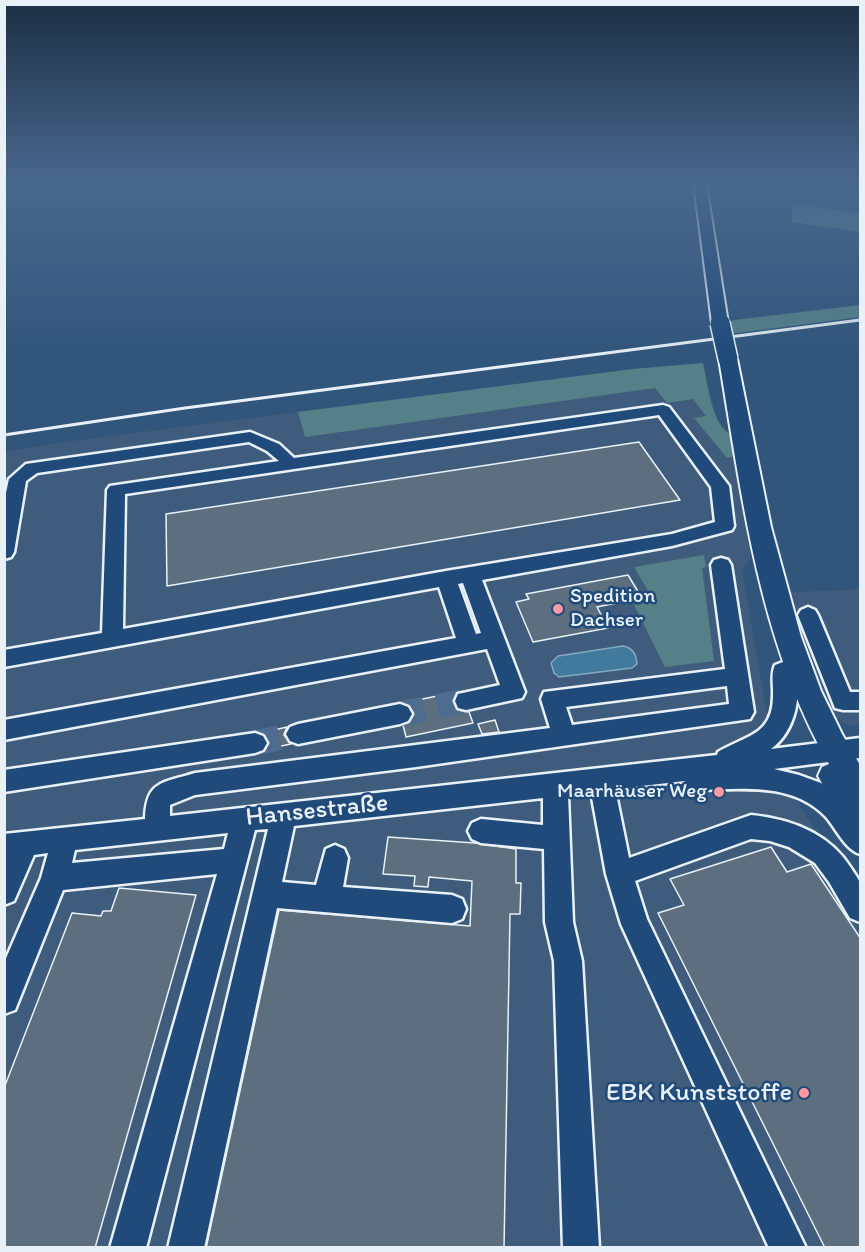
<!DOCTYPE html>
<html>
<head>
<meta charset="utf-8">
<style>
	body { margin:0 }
	#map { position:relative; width:865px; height:1252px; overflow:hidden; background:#32557b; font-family:Itim,sans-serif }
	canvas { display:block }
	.frame { position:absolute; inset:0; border:6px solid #e8f1f8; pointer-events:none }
</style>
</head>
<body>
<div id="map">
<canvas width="865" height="1252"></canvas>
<div class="frame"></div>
</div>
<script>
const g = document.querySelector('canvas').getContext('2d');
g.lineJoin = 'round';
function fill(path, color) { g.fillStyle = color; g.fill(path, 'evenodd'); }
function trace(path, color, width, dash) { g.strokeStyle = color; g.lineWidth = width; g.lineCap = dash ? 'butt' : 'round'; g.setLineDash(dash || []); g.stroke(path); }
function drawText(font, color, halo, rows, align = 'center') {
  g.font = font + ' Itim,sans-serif'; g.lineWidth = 5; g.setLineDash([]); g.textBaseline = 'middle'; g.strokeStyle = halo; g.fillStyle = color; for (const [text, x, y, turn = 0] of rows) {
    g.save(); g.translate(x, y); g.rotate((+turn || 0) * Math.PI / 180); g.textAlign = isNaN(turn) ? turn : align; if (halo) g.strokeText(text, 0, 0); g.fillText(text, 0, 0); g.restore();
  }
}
fill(new Path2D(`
	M703 363 716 416 727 433 733 435 751 559 742 570 766 708 801 809 860 892V1247L5 1248V452L72 441 298 412 633 369Z
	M860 587V727L846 724 834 716 825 705 785 592 848 590Z`), '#3f5c7c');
fill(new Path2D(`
	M793 204 860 213V232L792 222Z
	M860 305V317L730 334 729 322 734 320Z
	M703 363C707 382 712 429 733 435L737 456 727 458 694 418 706 416 693 399 667 403 655 388 305 437 298 412 633 369Z
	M704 555 706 567 702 568 714 661 665 667 634 605 654 601 634 567Z`), '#568087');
const water = new Path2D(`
	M623 646C633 648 636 654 637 664L632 668 559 677 554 673 551 663 558 656Z`);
fill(water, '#427a9d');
trace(water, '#84aac1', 1.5);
const building = new Path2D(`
	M639 442 680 500 167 586 166 514Z
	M628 575 642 598 597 607 608 628 533 642 516 602 529 599 526 594Z
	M457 692 453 700 456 709 469 712 473 723 406 737 403 725 410 722 414 713 410 706 403 703Z
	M495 720 499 732 482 734 478 724Z
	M287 727 284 735 291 744 266 749 269 742 261 733Z
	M388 837 475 843 516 849V883H521L520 914H510L504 1248H206L279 910 470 926 472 881 429 877 428 887 414 886 415 876 383 874Z
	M771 847 787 872 811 864 861 939V1248H825L658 913 684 905 670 879Z
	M119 888 196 895 95 1248H4V1088L72 913 101 916 103 911H111Z`);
fill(building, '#5d6e7e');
trace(building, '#e8f1f8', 1.5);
trace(new Path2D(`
	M400 714 466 701
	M255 743 298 734`), '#4d6c8e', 25, [25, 13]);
const minor = new Path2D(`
	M663 405 669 407 729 486 734 526 732 530 672 546 482 580 525 692 522 698 466 710 458 708 455 701 458 694 500 685 487 649 4 740V720L456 638 439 587 4 667V650L102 633 107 490 110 486 279 461 267 451 249 442 37 473 26 481 14 552 11 557 4 559V502L9 479 26 464 250 432 279 444 294 458ZM659 415 711 487 715 522 672 534 446 571 123 629 125 494ZM463 583 481 633 476 634 458 584Z
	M721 558 728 560 731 565 754 712 750 719 416 767 195 795 170 805V816L717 755 718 752C749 734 774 735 773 692 773 682 771 674 775 665L783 662 791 665C805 691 795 732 771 749L860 738V758L774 769 799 775 821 783 842 799 860 822V854C845 849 837 830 826 817 793 782 741 789 697 790L688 787 685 781 615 789 629 858 751 815C791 819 829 833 851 868 854 873 859 879 860 884 863 895 861 912 860 922L850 918 829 882 815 863 789 847 770 841 751 839 635 881 647 919 806 1248H769L621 924 606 874 591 792 568 795 573 922 582 961 599 1248H563L554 961 545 922 544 849 481 843 472 839 468 831 472 823 481 819 543 825V798L294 826 282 882 316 885 326 849 335 845 344 849 348 858 343 887 452 895 462 899 466 909 462 919 452 923 277 908 204 1248H168L268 829 255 830 146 1248H110L217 874 63 890 15 1010 4 1014V963L41 878 48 853 34 855 14 901 4 905V834L145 819C146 780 163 783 195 773L550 728 541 699 544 692 725 669 711 565 714 560ZM727 686 729 704 572 725 566 707ZM228 833 224 849 72 863 75 850Z
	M808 607 815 610 818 615 850 692H860V710H843L835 708 798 615 801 610Z
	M400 704 408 707 412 714 408 721 400 724 298 744 290 741 286 734 290 727 298 724Z
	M255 733 263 736 267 743 263 750 255 753 4 792V770Z`);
const major = new Path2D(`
	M694 184H706L728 323 720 328 712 323Z
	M728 354 734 355 737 359 771 527 801 637 821 691 842 734 860 765V837L849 833 818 776 822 767 829 764C759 642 742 496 719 359L722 355Z`);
trace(minor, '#e8f1f8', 5);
trace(major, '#e8f1f8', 4);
fill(minor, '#1f4a7a');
fill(major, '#1f4a7a');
trace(new Path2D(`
	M4 435 185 408 860 320`), '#e8f1f8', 3);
const majorBridge = new Path2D(`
	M720 323 728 359`);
trace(majorBridge, '#e8f1f8', 22, []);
trace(majorBridge, '#1f4a7a', 19);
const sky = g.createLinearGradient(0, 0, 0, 359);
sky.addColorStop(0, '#1c2f44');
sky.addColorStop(0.51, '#49688d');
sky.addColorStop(1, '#49688d00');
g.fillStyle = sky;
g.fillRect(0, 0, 865, 359);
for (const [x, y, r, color] of [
	[558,609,6,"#ff9aa2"],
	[719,792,6,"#ff9aa2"],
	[804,1093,6,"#ff9aa2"]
]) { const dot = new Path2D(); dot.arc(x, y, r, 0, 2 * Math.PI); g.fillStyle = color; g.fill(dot); trace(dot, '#1f4a7a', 2); }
drawText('21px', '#e8f1f8', '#1f4a7a', [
	["Spedition",570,597],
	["Dachser",570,621],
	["Maarhäuser Weg",707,792,"right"]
], 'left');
drawText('26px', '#e8f1f8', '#1f4a7a', [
	["Hansestraße",317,811,-6]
]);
drawText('26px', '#e8f1f8', '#1f4a7a', [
	["EBK Kunststoffe",792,1093]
], 'right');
</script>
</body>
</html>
